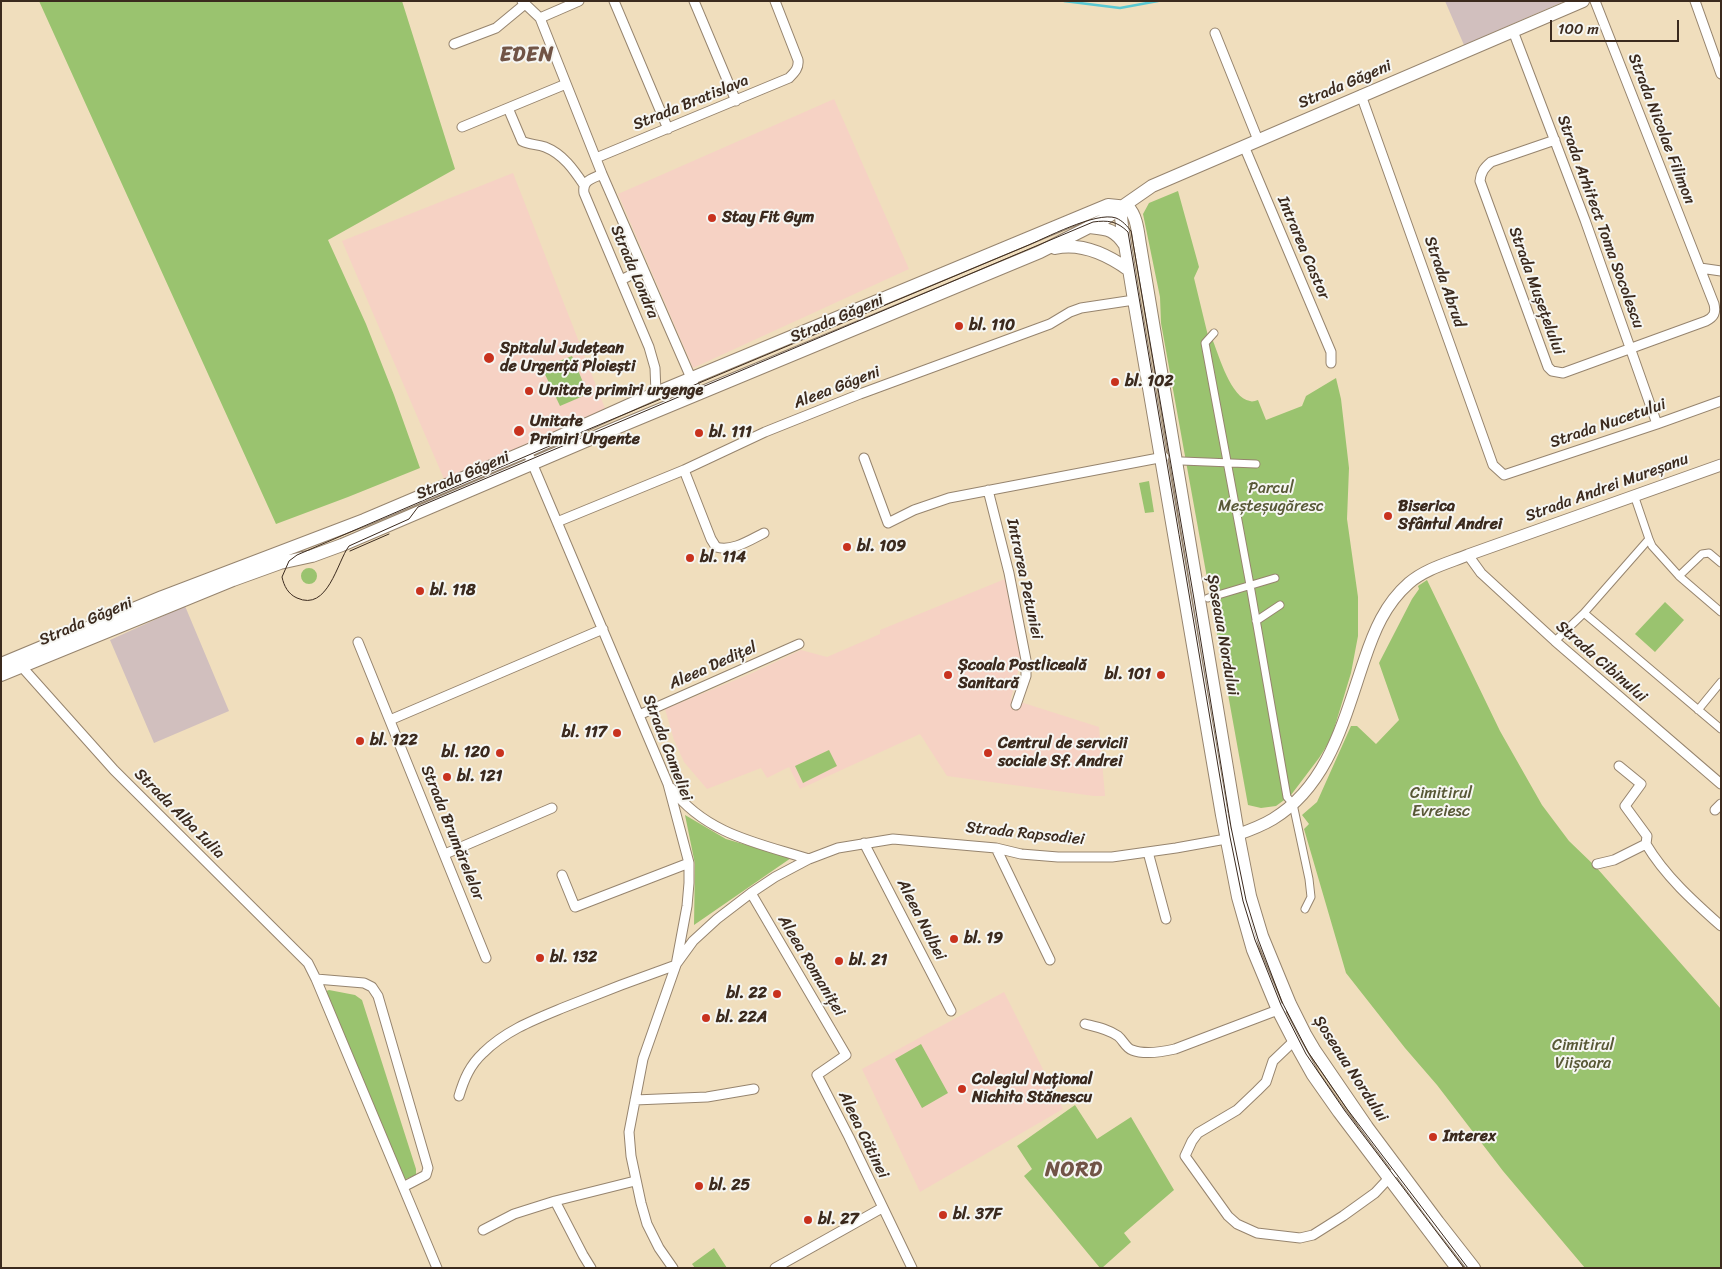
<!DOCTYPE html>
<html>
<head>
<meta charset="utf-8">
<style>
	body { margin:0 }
	#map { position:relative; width:1722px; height:1269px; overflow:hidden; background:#f0debd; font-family:Sriracha,sans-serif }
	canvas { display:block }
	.frame { position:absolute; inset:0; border:2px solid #3b2a1e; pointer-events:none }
	.scale { position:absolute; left:1550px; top:20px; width:129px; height:22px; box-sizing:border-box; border:2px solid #3b2a1e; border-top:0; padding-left:6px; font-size:15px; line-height:18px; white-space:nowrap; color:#3b2a1e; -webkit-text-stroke:4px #f6f6f2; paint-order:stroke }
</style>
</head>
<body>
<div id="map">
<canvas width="1722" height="1269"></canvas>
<div class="frame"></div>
<div class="scale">100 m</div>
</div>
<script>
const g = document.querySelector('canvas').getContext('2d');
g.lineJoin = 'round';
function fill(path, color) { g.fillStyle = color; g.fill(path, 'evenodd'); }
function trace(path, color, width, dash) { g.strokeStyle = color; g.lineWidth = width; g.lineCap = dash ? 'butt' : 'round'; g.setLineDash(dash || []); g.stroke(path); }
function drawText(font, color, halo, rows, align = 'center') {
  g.font = font + ' Sriracha,sans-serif'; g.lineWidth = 4; g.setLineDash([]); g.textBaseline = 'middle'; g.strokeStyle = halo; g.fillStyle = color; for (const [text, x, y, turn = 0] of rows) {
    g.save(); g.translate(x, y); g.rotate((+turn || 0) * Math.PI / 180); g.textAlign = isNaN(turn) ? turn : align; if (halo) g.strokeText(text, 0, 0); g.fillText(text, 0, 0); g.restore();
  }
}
fill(new Path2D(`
	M834 99 909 269 693 368 618 194Z
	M513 173 606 411 444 479 342 241Z
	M1005 579 1022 656 1011 699 1099 727 1105 796H1094L947 776 920 734 800 789 789 767 767 778 761 768 707 789 684 762 674 740 665 709 750 674 801 650 827 657 880 634V630Z
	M1004 992 1063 1109 920 1192 862 1069Z`), '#f6d2c4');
fill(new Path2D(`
	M1445 1H1565L1464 45Z
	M185 606 229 711 154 743 110 640Z`), '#d1bfbe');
fill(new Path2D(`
	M39 1H402L455 169 328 240 366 324 394 395 420 468 348 497 276 524Z
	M1178 191 1199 267 1194 278 1209 340 1213 341C1219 356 1231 398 1250 401 1252 402 1255 401 1258 400L1266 420 1302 406 1306 396 1336 378 1341 399 1349 468 1347 519 1358 597V636L1351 673 1331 739 1319 758 1291 795 1276 806 1261 808 1248 805 1161 323 1160 297 1143 214 1149 203Z
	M572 356 588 394 560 406 542 368Z
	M1149 481 1154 512 1145 513 1139 483Z
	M301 576a8 8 0 1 1 16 0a8 8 0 1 1-16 0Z
	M1427 580 1500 731 1542 805 1569 841 1596 867 1721 1009V1268H1585L1503 1171 1437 1085 1405 1048 1346 973 1304 829 1309 824 1302 815 1317 802 1351 726H1357L1376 744 1399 720 1379 663 1412 599 1419 589 1418 586Z
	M1665 602 1684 620 1655 652 1635 634Z
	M829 750 837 766 803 783 795 766Z
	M685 815 726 839 791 858 694 925 695 864Z
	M329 990 355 995 362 1000 416 1169V1175L401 1181 395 1177 324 1011 322 1002 324 992Z
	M921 1044 948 1093 922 1108 895 1059Z
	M1075 1105 1097 1139 1131 1117 1174 1190 1124 1233 1131 1242 1102 1268H1100L1024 1176 1032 1169 1017 1146Z
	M714 1248 727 1268H695L692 1264Z`), '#9ac36f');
trace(new Path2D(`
	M1064 1 1120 8 1158 1`), '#5bc8d2', 2.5);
const pedestrian = new Path2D(`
	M1214 333 1205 343 1250 585 1287 797 1293 804 1309 879 1311 897 1305 909
	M1182 461 1256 464
	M1634 495 1649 539
	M1721 563 1709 553 1702 554 1679 576 1721 612
	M1208 598 1275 578
	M1584 613 1721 729
	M1256 621 1280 605
	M1555 641 1584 613 1649 539 1652 546 1679 576
	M1698 710 1721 682`);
const minor = new Path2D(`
	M522 1 540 18 602 174 698 394
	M614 1 668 129
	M694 1 736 101
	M1695 1 1721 74
	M540 18 579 1
	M1513 31 1585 220 1657 424
	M1215 33 1258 140
	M454 44 496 28 525 4
	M1361 95 1493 465 1504 475 1657 424 1721 401
	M508 108 522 141C530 145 537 144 545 147 563 154 574 170 584 185
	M462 127 566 84
	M1555 140 1491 162C1484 168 1481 172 1480 181L1548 367 1552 371 1563 373 1706 321C1714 317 1716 313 1714 304L1595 1
	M1244 146 1331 352V363
	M596 158 789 78C795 72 799 68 798 60L775 1
	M602 174C592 179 582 180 584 193L649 347 655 368 656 393
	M1700 268 1721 271
	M621 280 643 269
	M527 451 668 784 689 863V883L687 906 676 965 643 1059 629 1132 631 1156 641 1203 647 1224 659 1248 673 1268
	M864 458 888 523 914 510 949 498 1164 457
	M684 470 711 539 716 547C732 552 750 540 764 533
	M988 490 1009 573 1026 660V676L1016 705
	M557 522 684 470 765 432 860 394 1050 324 1070 312 1081 308 1134 300
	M1468 555 1481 573 1555 641 1721 784
	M358 642 486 958
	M22 667 114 770 308 963 316 979 437 1268
	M639 715 799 644
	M390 720 603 629
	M1619 766 1641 784 1625 806 1647 836 1646 844
	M671 788C706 834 757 843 809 859
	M1715 810 1721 804
	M864 843 951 1011
	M1646 844C1665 876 1693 901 1721 926
	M996 848 1050 960
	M1148 852 1166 919
	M445 854 552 808
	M1597 864 1614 860 1646 844
	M562 875 575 907 689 863
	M751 893 846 1055 817 1075 849 1137 912 1268
	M677 963 693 941 717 919 751 893 775 877 809 859 838 848 893 839 996 848 1021 854 1058 857H1112L1176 848 1226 839
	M316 979 364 983 372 987 378 996 428 1168 426 1175 403 1187
	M1085 1024C1097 1027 1108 1029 1118 1036 1123 1040 1126 1048 1132 1050 1145 1055 1162 1052 1175 1049L1283 1008
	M1294 1041 1273 1061 1266 1082 1257 1091 1237 1110 1198 1133 1192 1141 1185 1156 1228 1216 1237 1224 1257 1233 1300 1238 1313 1235 1343 1216 1375 1193 1389 1178 1399 1169
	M459 1096C464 1079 470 1065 483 1053 506 1030 536 1019 565 1007 602 992 639 978 676 965
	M635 1100 707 1097 754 1089
	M555 1201 583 1255 591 1268
	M483 1230 514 1214 555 1201 635 1181
	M775 1268 882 1208`);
const tertiary = new Path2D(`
	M1231 837C1245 832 1260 827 1273 819 1329 785 1344 719 1364 661 1374 631 1385 604 1409 583 1425 569 1448 563 1468 555L1721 465`);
const secondary = new Path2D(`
	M1123 206 1121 217 1122 226 1134 300 1222 815 1238 897 1253 950 1278 1010 1294 1041 1313 1075 1339 1112 1457 1268
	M1089 227C1108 229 1114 229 1125 245
	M1055 248C1082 242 1108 255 1129 270
	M1 664 162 597 364 520 527 451 656 393 1108 205 1128 207C1137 216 1138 233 1140 245L1238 834 1250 896 1262 936 1290 1004 1305 1034 1315 1051 1367 1127 1438 1222 1474 1268
	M1 675 233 580 280 563 312 556 342 545 616 428 1040 252 1103 220 1152 186 1583 1`);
trace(pedestrian, '#96846e', 9);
trace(minor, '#96846e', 11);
trace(tertiary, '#96846e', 13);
trace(secondary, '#96846e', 14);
trace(pedestrian, '#fff', 7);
trace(minor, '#fff', 9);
trace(tertiary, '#fff', 11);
trace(secondary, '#fff', 12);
trace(new Path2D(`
	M350 551 389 534
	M1464 1268 1345 1111 1306 1054 1281 1005 1255 940 1243 901 1230 837 1128 232C1117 221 1108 220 1093 222L418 507 409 519 349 546C337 562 328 612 297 598 288 594 284 586 282 577L289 561 297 555 582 432 1024 247C1044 239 1096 211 1116 218 1123 221 1127 226 1131 231L1194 599 1231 827 1246 900 1258 939 1282 1002 1308 1052 1347 1109 1468 1268`), '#3b2a1e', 1);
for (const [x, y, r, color] of [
	[712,218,5,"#c8321e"],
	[959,326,5,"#c8321e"],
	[489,358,6,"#c8321e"],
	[1115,382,5,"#c8321e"],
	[529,391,5,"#c8321e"],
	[519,431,6,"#c8321e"],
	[699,433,5,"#c8321e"],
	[1388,516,5,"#c8321e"],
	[847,547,5,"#c8321e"],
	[690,558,5,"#c8321e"],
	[420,591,5,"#c8321e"],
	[948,675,5,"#c8321e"],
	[1161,675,5,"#c8321e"],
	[617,733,5,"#c8321e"],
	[360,741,5,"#c8321e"],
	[500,753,5,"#c8321e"],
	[988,753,5,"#c8321e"],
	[447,777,5,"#c8321e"],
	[954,939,5,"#c8321e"],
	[540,958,5,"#c8321e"],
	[839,961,5,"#c8321e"],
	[777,994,5,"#c8321e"],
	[706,1018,5,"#c8321e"],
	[962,1089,5,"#c8321e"],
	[1433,1137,5,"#c8321e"],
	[699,1186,5,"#c8321e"],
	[943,1215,5,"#c8321e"],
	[808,1220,5,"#c8321e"]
]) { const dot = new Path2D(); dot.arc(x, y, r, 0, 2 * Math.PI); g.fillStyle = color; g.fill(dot); trace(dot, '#f6f6f2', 2); }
drawText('16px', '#3b2a1e', '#f6f6f2', [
	["Strada Găgeni",1345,85,-23],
	["Strada Bratislava",691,103,-22],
	["Strada Nicolae Filimon",1661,129,69],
	["Strada Arhitect Toma Socolescu",1600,222,70],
	["Intrarea Castor",1303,248,67],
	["Strada Londra",634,272,67],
	["Strada Abrud",1444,282,71],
	["Strada Mușețelului",1536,291,70],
	["Strada Găgeni",837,319,-23],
	["Aleea Găgeni",837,388,-21],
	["Strada Nucetului",1608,424,-19],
	["Strada Găgeni",463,476,-23],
	["Strada Andrei Mureșanu",1607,488,-20],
	["Intrarea Petuniei",1024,579,78],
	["Strada Găgeni",86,622,-23],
	["Șoseaua Nordului",1222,635,80],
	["Strada Cibinului",1601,662,41],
	["Aleea Dedițel",713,666,-24],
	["Strada Cameliei",667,748,69],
	["Strada Alba Iulia",179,814,45],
	["Strada Brumărelelor",452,833,68],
	["Strada Rapsodiei",1025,834,6],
	["Aleea Nalbei",921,920,63],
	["Aleea Romaniței",811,966,59],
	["Șoseaua Nordului",1350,1069,57],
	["Aleea Cătinei",863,1135,64]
]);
drawText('bold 16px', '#3b2a1e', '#f6f6f2', [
	["Stay Fit Gym",722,218],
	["bl. 110",969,326],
	["Spitalul Județean",500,349],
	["de Urgență Ploiești",500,367],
	["bl. 102",1125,382],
	["Unitate primiri urgenge",539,391],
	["Unitate",530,422],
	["Primiri Urgente",530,440],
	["bl. 111",709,433],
	["Biserica",1398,507],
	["Sfântul Andrei",1398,525],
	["bl. 109",857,547],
	["bl. 114",700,558],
	["bl. 118",430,591],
	["Școala Postliceală",958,666],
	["Sanitară",958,684],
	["bl. 101",1151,675,"right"],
	["bl. 117",607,733,"right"],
	["bl. 122",370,741],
	["Centrul de servicii",998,744],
	["sociale Sf. Andrei",998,762],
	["bl. 120",490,753,"right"],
	["bl. 121",457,777],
	["bl. 19",964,939],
	["bl. 132",550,958],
	["bl. 21",849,961],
	["bl. 22",767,994,"right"],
	["bl. 22A",716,1018],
	["Colegiul Național",972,1080],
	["Nichita Stănescu",972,1098],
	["Interex",1443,1137],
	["bl. 25",709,1186],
	["bl. 37F",953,1215],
	["bl. 27",818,1220]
], 'left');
drawText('16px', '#585836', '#f6f6f2', [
	["Parcul",1271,489],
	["Meșteșugăresc",1271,507],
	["Cimitirul",1441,794],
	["Evreiesc",1441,812],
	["Cimitirul",1583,1046],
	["Viișoara",1583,1064]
]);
g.letterSpacing = '1px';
drawText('bold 21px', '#715446', '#f6f6f2', [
	["EDEN",527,56],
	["NORD",1074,1171]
]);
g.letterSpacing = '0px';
</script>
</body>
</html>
